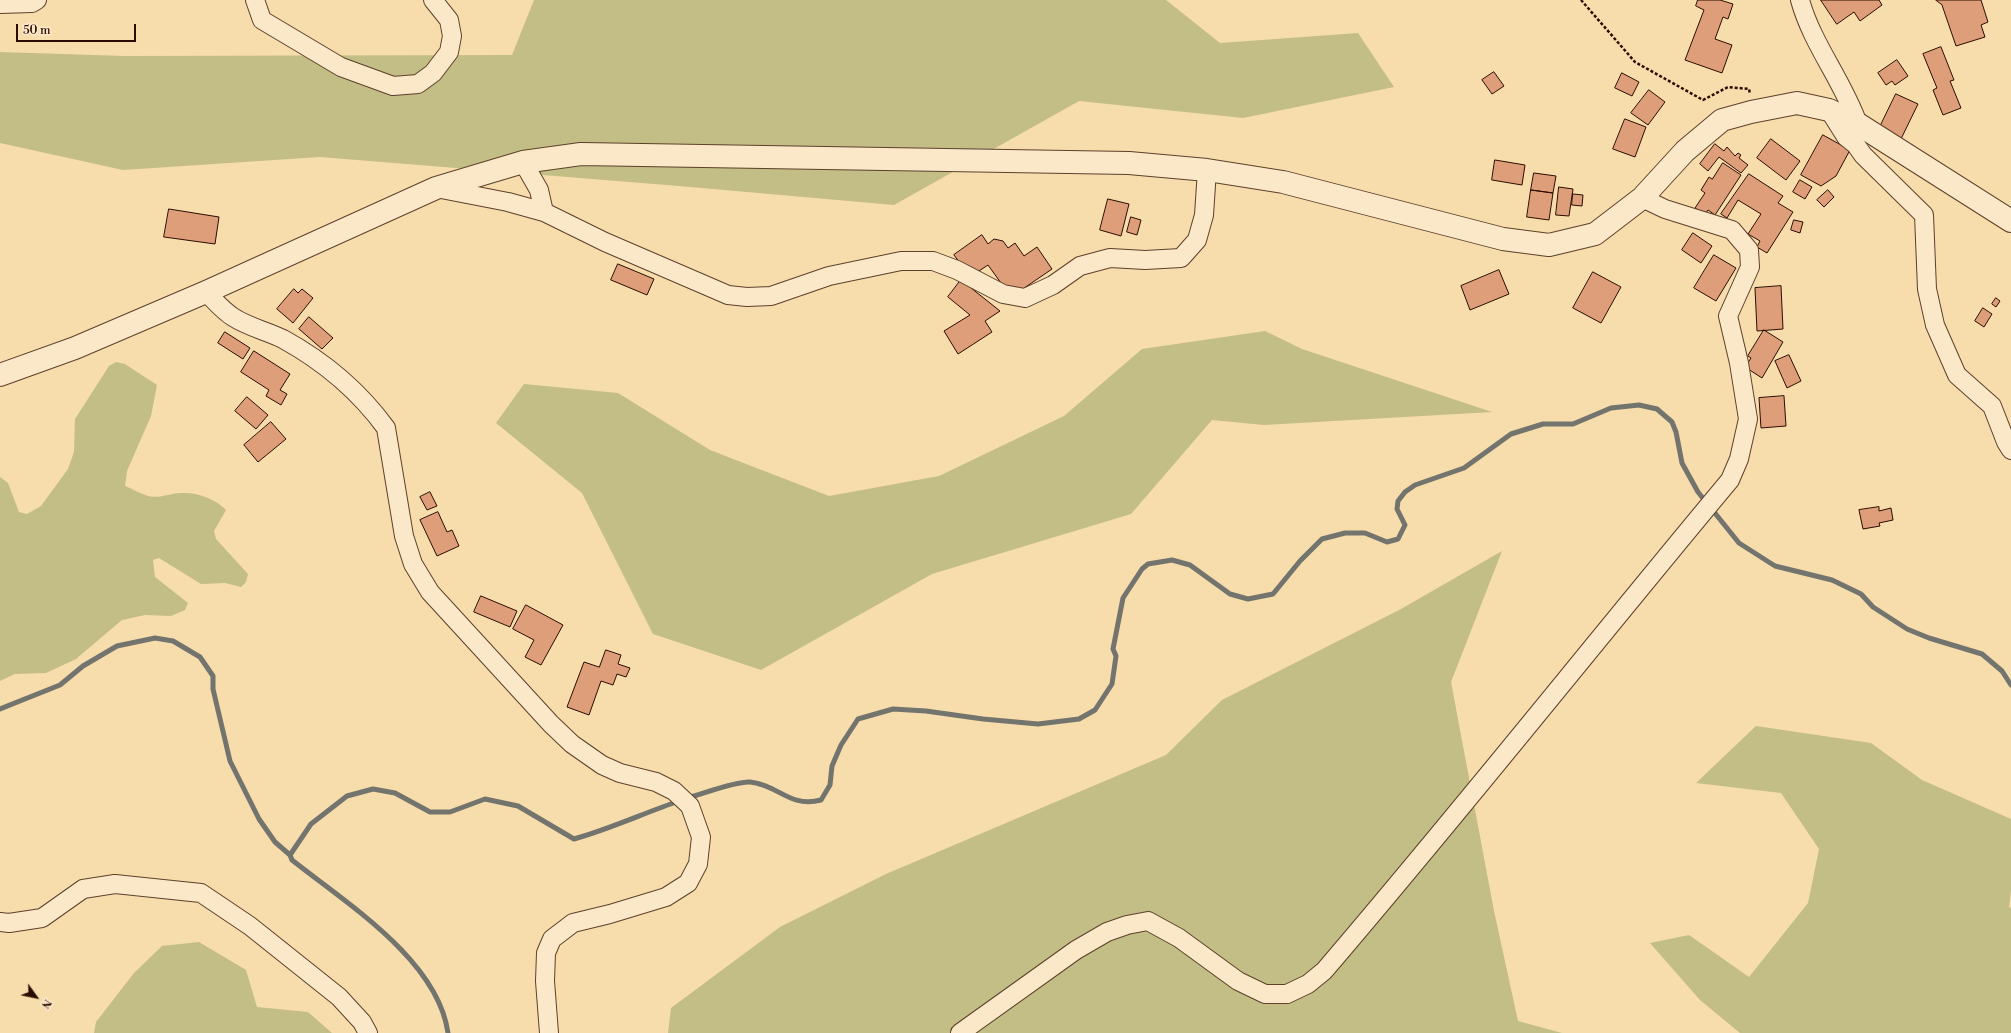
<!DOCTYPE html>
<html>
<head>
<meta charset="utf-8">
<style>
	body { margin:0 }
	#map { position:relative; width:2011px; height:1033px; overflow:hidden; background:#f7dcac; font-family:"Libre Bodoni",serif }
	canvas { display:block }
	.north { position:absolute; left:16px; top:977px; width:40px; height:40px; -webkit-text-stroke:3px #fae8c9; paint-order:stroke; rotate:123deg; font-size:11px; font-weight:700; line-height:16px; text-align:center; color:#2b0c00 }
	.north::after { content:''; display:block; margin:auto; width:14px; height:18px; background:#2b0c00; clip-path:polygon(50% 0,100% 100%,50% 72%,0 100%) }
	.scale { position:absolute; left:16px; top:24px; width:120px; height:18px; box-sizing:border-box; border:2px solid #2b0c00; border-top:0; padding-left:5px; font-size:12px; line-height:14px; white-space:nowrap; color:#2b0c00; -webkit-text-stroke:3px #fae8c9; paint-order:stroke }
</style>
</head>
<body>
<div id="map">
<canvas width="2011" height="1033"></canvas>
<div class="north">N</div>
<div class="scale">50 m</div>
</div>
<script>
const g = document.querySelector('canvas').getContext('2d');
g.lineJoin = 'round';
function fill(path, color) { g.fillStyle = color; g.fill(path, 'evenodd'); }
function trace(path, color, width, dash) { g.strokeStyle = color; g.lineWidth = width; g.lineCap = dash ? 'butt' : 'round'; g.setLineDash(dash || []); g.stroke(path); }
fill(new Path2D(`
	M534 0H1166L1220 43 1358 33 1394 87 1243 118 1079 101 894 205 679 186 320 157 123 170 0 143V52L125 56 512 55Z
	M1265 331 1302 349 1492 412 1264 425 1212 420 1131 514 932 574 761 670 653 634 582 493 496 423 524 384 618 393 710 450 829 496 939 476 1064 416 1142 349Z
	M116 362 125 364 157 385 151 416 127 471 125 486C133 489 141 494 148 496 160 499 170 493 182 493 197 492 216 499 226 510L214 531 216 539 248 574 246 582 241 587 225 583 201 584 159 558 153 560 155 577 188 603 185 610 171 616 145 615 122 620 76 659 46 673 15 674 0 681V477L8 483 19 512 27 514 41 506 68 469 74 452 75 419 109 366Z
	M1502 551 1451 682 1494 911 1518 1021 1562 1033H668L671 1008 780 927 886 874 1166 755 1222 700 1401 609Z
	M1756 726 1871 743 1922 780 2011 819V890L2009 908 2011 907V1033H1740L1700 1000 1650 943 1689 935 1749 977 1808 903 1819 849 1781 793 1696 783Z
	M199 942 246 970 257 1007 308 1012 332 1033H94L96 1022 134 973 162 946Z`), '#c3be85');
trace(new Path2D(`
	M0 709 60 685 83 666 117 646 155 638 173 641 200 657 213 676V689L230 761 259 819 275 842 290 855 292 860C346 903 438 960 448 1033
	M687 798C703 794 735 781 750 782 779 785 789 808 821 800L830 785 832 766 841 745 858 719 893 709 926 711 983 719 1038 724 1079 719 1095 710 1112 684 1116 656 1113 649 1123 598 1142 569 1148 564 1172 560 1190 565 1230 594 1248 599 1273 594 1300 561 1322 539 1345 533H1365L1387 542 1398 539 1405 525 1397 509 1398 501 1405 492 1415 485 1464 468 1511 434 1543 424H1573L1611 408 1639 405 1657 409 1672 422 1676 432 1682 463 1698 492 1739 543 1775 566 1832 580 1861 594 1873 607 1907 629 1929 638 1982 654 2002 671 2011 685
	M290 855 311 824 347 796 373 789 395 793 430 812H450L485 799 518 806 574 839C610 829 644 813 679 801`), '#72746d', 5);
const building = new Path2D(`
	M1698 0H1720L1733 4 1728 19 1723 17 1715 39 1732 45 1722 73 1685 60 1704 10 1696 6Z
	M1821 0H1879L1882 5 1860 21 1854 12 1837 24Z
	M1936 0H1981L1988 22 1981 25 1985 37 1956 46 1942 5Z
	M1941 47 1954 80 1950 81 1961 108 1943 115 1933 90 1937 88 1923 54Z
	M1897 60 1908 76 1895 85 1892 81 1886 85 1878 73Z
	M1494 72 1504 86 1492 94 1482 80Z
	M1622 73 1639 82 1632 96 1615 88Z
	M1649 90 1665 102 1648 125 1631 113Z
	M1896 94 1918 104 1900 141 1878 131Z
	M1625 119 1646 127 1635 157 1613 149Z
	M1823 135 1850 150 1836 176 1821 186 1801 175Z
	M1771 139 1800 161 1786 180 1757 158Z
	M1715 144 1724 151 1727 147 1735 156 1738 153 1741 155 1739 158 1748 165 1741 173 1719 157 1708 171 1700 164Z
	M1495 160 1525 165 1522 185 1492 180Z
	M1723 163 1741 175 1715 215 1708 210 1705 214 1695 208 1705 193 1701 190 1709 177 1712 179Z
	M1534 173 1556 176 1553 193 1531 190Z
	M1749 174 1783 196 1778 203 1793 212 1767 253 1757 247 1760 241 1748 234 1761 214 1738 200 1727 218 1721 214Z
	M1800 180 1812 187 1805 199 1793 192Z
	M1559 187 1573 189 1569 216 1556 215Z
	M1531 190 1553 193 1549 220 1527 217Z
	M1828 190 1834 197 1824 207 1817 200Z
	M1573 194 1583 195 1582 206 1572 205Z
	M1108 199 1129 204 1121 236 1100 230Z
	M169 209 219 217 215 244 164 237Z
	M1131 217 1141 220 1137 235 1127 232Z
	M1794 220 1803 222 1800 233 1791 230Z
	M1693 233 1712 246 1701 263 1682 250Z
	M982 235 988 244 994 239 1003 241 1008 248 1015 243 1024 256 1037 247 1052 269 1011 297 988 265 970 277 954 255Z
	M1714 255 1736 268 1716 301 1694 288Z
	M618 264 654 279 647 295 611 280Z
	M1499 270 1509 294 1470 310 1461 286Z
	M1593 272 1621 287 1601 323 1573 308Z
	M961 280 1000 311 985 321 992 332 958 354 944 331 970 315 948 297Z
	M1781 286 1783 329 1757 331 1755 288Z
	M294 289 298 293 302 289 313 298 293 323 277 309Z
	M1996 298 2000 301 1996 307 1992 304Z
	M1983 308 1992 314 1984 327 1975 321Z
	M309 317 333 338 322 349 299 329Z
	M1764 330 1783 342 1762 378 1745 367 1751 358 1748 356Z
	M225 332 250 348 243 359 218 343Z
	M254 351 290 374 280 390 287 394 281 405 266 396 269 390 241 372Z
	M1789 355 1801 381 1787 388 1775 361Z
	M1784 396 1786 426 1761 428 1759 398Z
	M247 397 268 415 256 429 235 411Z
	M271 422 286 439 258 462 244 445Z
	M430 492 437 506 427 510 420 497Z
	M1879 507V511L1891 508 1893 520 1879 523 1880 526 1863 529 1859 510Z
	M438 512 447 532 452 530 459 546 437 556 420 520Z
	M481 596 517 611 510 627 474 612Z
	M526 605 563 625 541 665 525 657 534 640 513 629Z
	M606 650 621 655 618 664 630 668 626 677 617 674 613 685 601 681 589 715 567 707 584 662 599 667Z`);
fill(building, '#de9e7a');
trace(building, '#2b0c00', 1);
const minor = new Path2D(`
	M255 0 262 20 341 67 393 86 418 84 433 73 449 52 452 36 449 20 433 0
	M1800 0C1812 44 1843 81 1858 124
	M0 4 32 3 37 0
	M1829 110 1846 137 1856 145 1863 155 1924 215 1927 289 1935 325 1957 375 1992 406 2006 442 2011 450
	M523 162 539 190 544 212
	M436 188 508 202 544 212 605 242 728 295 747 297 771 296 829 276 901 261H933L957 270 1003 294 1025 298 1053 285 1080 266 1110 258 1145 260 1181 258 1197 240 1204 215 1207 170
	M206 292C214 300 223 311 233 317 248 327 267 331 283 339 323 361 359 391 386 428L404 536 413 564 430 592 551 724 572 744 602 765 620 773 656 782 674 791 690 806 701 837 698 864 688 883 666 897 610 914 573 923 552 939 546 953 545 981 549 1033
	M0 922 9 923 42 918 83 889 115 884 201 893 250 926 339 997 362 1022 368 1033
	M960 1033 1076 950 1107 932 1127 925 1148 921 1179 938 1238 981 1265 994H1287L1308 984 1324 971C1462 810 1594 643 1730 480L1739 459 1748 419 1739 363 1728 316 1750 267 1749 250 1732 230 1665 209 1642 198`);
const tertiary = new Path2D(`
	M0 375 75 348 206 292 436 188 523 162 581 154 1129 163 1207 170 1283 182 1503 239 1549 245 1595 234 1642 198 1685 151 1722 120 1751 112 1797 103 1829 110 1858 124 2011 221`);
trace(minor, '#5e402b', 20);
trace(tertiary, '#5e402b', 24);
trace(new Path2D(`
	M1581 0 1635 62 1703 100 1728 87 1749 89 1750 94`), '#2b0c00', 2.5, [3, 2]);
trace(minor, '#fae8c9', 18);
trace(tertiary, '#fae8c9', 22);
</script>
</body>
</html>
